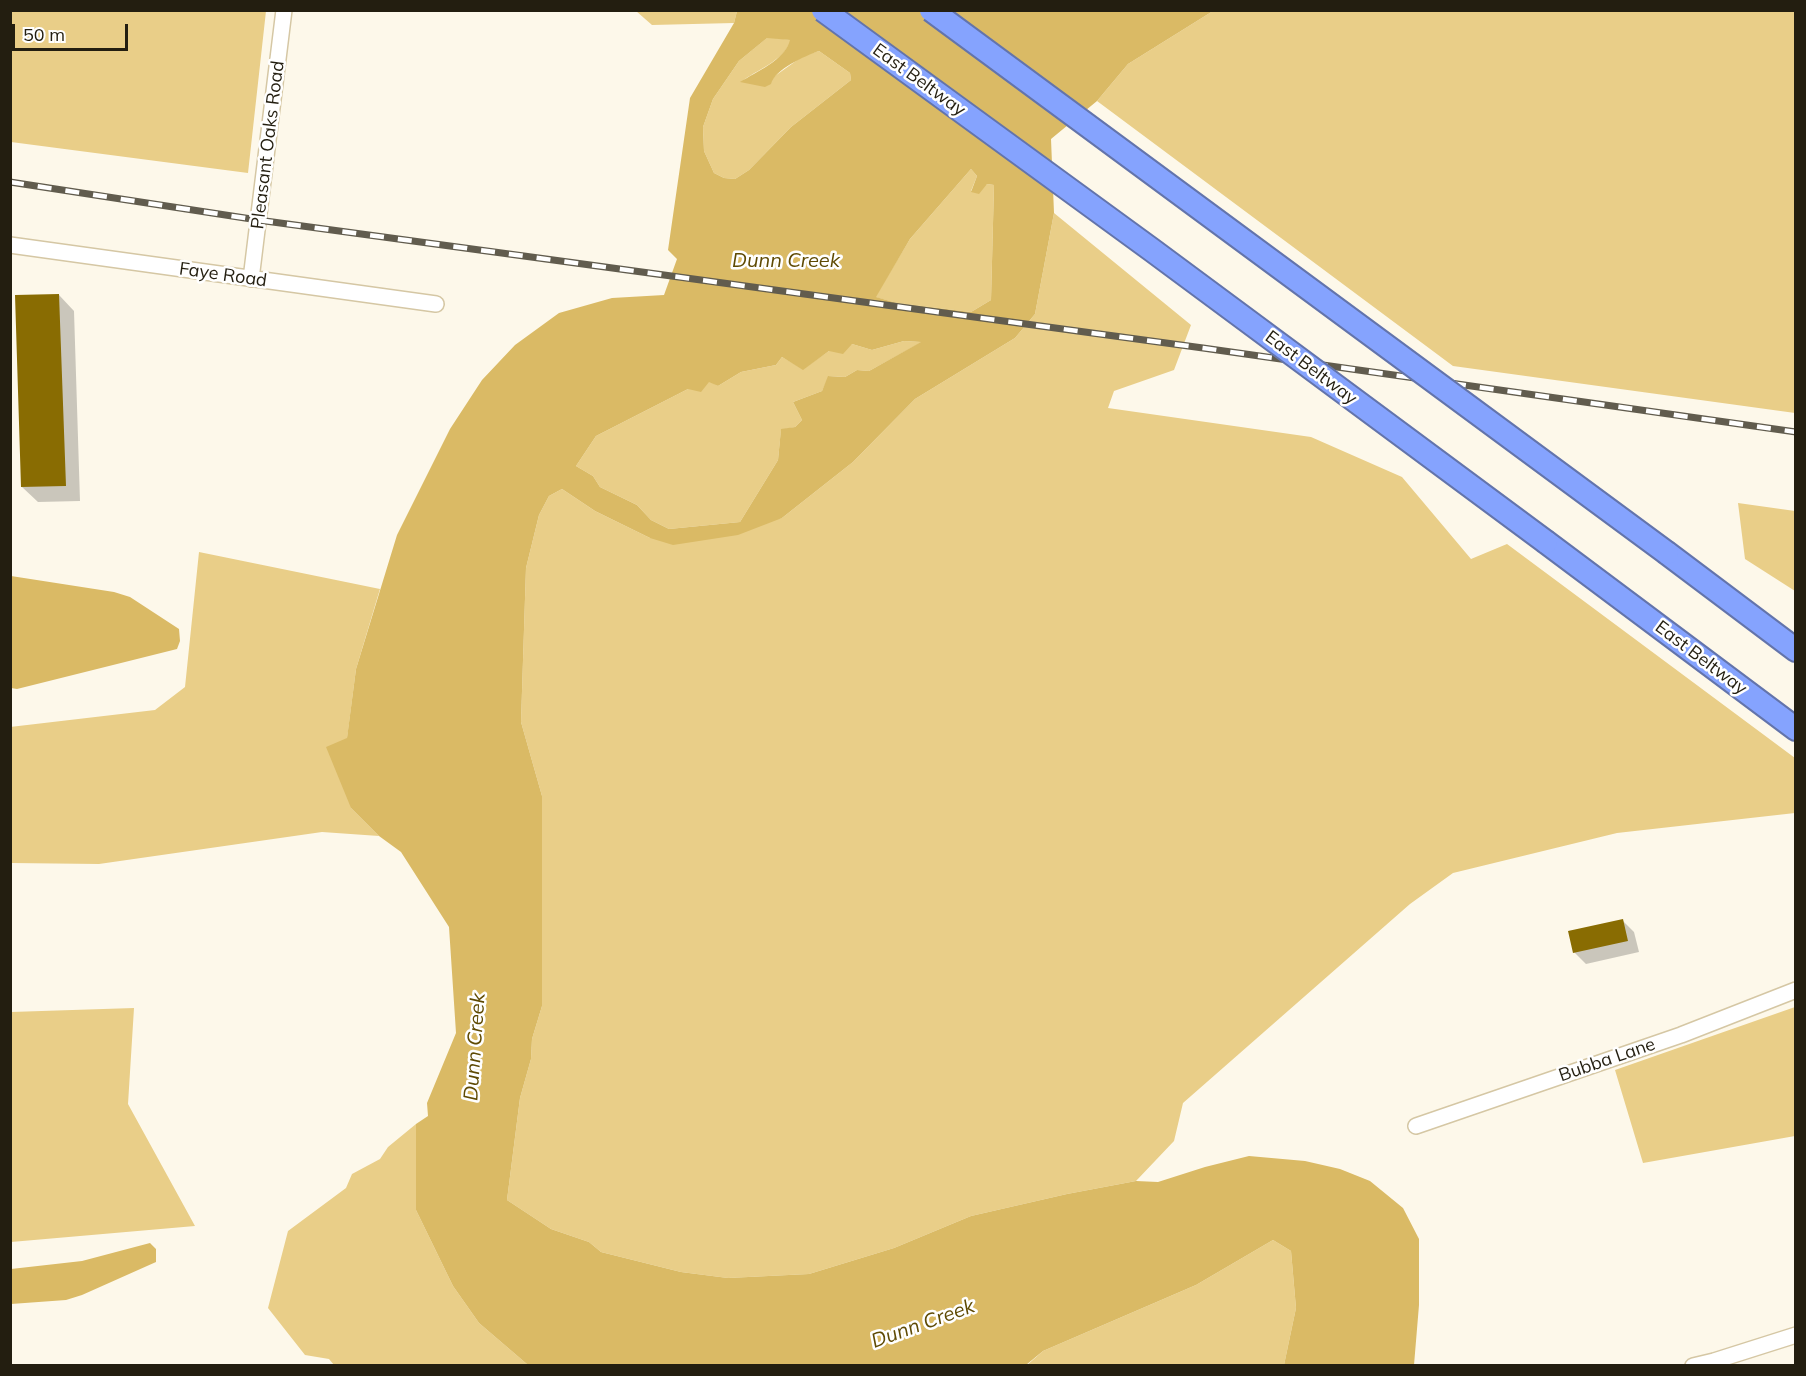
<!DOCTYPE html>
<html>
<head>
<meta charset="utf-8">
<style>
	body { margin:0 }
	#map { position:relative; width:1806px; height:1376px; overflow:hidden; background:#fdf8ea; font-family:Mulish,sans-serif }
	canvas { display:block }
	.frame { position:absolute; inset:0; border:12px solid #231e10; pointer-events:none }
	.scale { position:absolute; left:12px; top:24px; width:116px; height:27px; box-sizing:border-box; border:3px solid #231e10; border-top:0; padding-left:8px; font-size:18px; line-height:21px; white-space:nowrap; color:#231e10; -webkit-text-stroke:4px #fff; paint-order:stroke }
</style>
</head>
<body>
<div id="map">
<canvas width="1806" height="1376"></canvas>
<div class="frame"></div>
<div class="scale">50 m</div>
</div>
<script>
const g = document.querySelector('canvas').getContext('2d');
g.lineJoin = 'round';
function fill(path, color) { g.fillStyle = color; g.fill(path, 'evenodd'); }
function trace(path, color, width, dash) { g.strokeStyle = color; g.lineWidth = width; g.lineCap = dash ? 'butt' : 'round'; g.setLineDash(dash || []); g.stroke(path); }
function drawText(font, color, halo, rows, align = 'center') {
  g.font = font + ' Mulish,sans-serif'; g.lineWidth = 5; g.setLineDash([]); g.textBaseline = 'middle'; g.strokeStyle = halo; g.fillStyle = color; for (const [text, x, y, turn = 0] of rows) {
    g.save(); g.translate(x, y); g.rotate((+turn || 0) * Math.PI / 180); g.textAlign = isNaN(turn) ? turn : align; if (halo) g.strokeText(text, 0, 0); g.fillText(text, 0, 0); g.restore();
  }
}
fill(new Path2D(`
	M11 10 266 11 248 173 11 142Z
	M636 11H737L734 23 652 25Z
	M1213 11H1795V413L1453 366 1097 101 1128 64Z
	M768 37 791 40C784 61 756 70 741 82L772 78 803 56 819 51 850 73 851 80 791 127 749 170 735 179 724 178 714 173 704 151 703 127 713 99 739 61Z
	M971 169 977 176 971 191 987 184 994 185 991 300 971 312 897 303 875 297 910 239Z
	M1054 213 1191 325 1174 370 1114 391 1108 408 1311 437 1402 477 1471 559 1507 544 1795 758V813L1617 833 1453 873 1410 904 1183 1103 1174 1141 1136 1181 1067 1194 971 1216 894 1248 809 1274 728 1278 681 1272 601 1252 589 1242 551 1229 507 1200 520 1098 531 1059 532 1039 542 1006V796L521 722 526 568 539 515 549 496 562 489 595 511 650 538 782 518 853 462 915 399 1015 338 1035 314Z
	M904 341 922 342 869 371 857 370 845 377 829 376 822 391 793 402 802 420 795 427 781 430 778 460 740 522 669 529 651 520 637 505 600 487 593 476 576 466 596 436 688 389 709 381 718 386 741 372 776 365 782 357 803 369 829 351 852 344 872 350Z
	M1738 503 1795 511V591L1745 559Z
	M199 552 380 589 356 669 347 739 351 808 379 836 322 832 99 864 11 863 10 727 155 710 185 687Z
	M1795 1007V1136L1643 1163 1615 1070Z
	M134 1008 128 1104 195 1226 11 1242V1012Z
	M416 1124V1210L453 1286 479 1323 528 1365H334L329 1359 305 1355 268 1308 288 1231 346 1188 352 1174 380 1159 388 1147Z
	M1273 1240 1291 1251 1296 1308 1284 1365 1026 1366 1043 1351 1196 1285Z`), '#e9ce88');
fill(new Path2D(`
	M737 11H1213L1128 64 1097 101 1051 139 1054 213 1035 314 1015 338 915 399 853 462 782 518 738 535 673 545 650 538 595 511 562 489 549 496 539 515 526 568 521 722 542 796V1006L532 1039 531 1059 520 1098 507 1200 551 1229 589 1242 601 1252 681 1272 728 1278 809 1274 894 1248 971 1216 1067 1194 1136 1181 1158 1182 1205 1167 1249 1156 1305 1161 1340 1169 1370 1181 1403 1208 1419 1239V1305L1414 1365H1284L1296 1308 1291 1251 1273 1240 1196 1285 1043 1351 1026 1365H528L479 1323 453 1286 416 1210V1124L428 1116 427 1103 456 1033 449 927 401 852 379 836 351 808 326 747 347 738 356 669 397 535 450 429 482 380 515 345 559 313 612 298 664 295 677 259 668 250 690 98 734 23ZM767 38 790 40C785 60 756 72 740 82L765 87 771 84C775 69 805 56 819 51L850 73 851 80 791 127 749 170 735 179 724 178 714 173 704 151 703 127 713 99 739 61ZM971 169 977 176 971 192 979 194 987 184 994 185 991 300 971 312 897 303 876 297 910 239ZM904 341 921 342 869 371 857 370 845 377 828 376 822 391 793 402 802 420 795 427 781 429 778 460 740 522 669 529 651 520 637 505 600 487 593 476 576 466 596 436 688 389 701 392 709 382 718 386 741 372 776 365 782 357 803 370 829 351 843 354 852 344 872 350Z
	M11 576 114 592 130 597 179 629 180 641 177 649 17 689 11 688Z
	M150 1243 156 1249V1262L82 1295 66 1300 11 1304V1269L82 1261Z`), '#daba65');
fill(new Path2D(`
	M59 295 74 311 80 501 38 502 22 487Z
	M1623 921 1634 932 1639 952 1586 964 1574 952Z`), '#0003');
fill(new Path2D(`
	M59 294 66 486 21 487 15 295Z
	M1623 919 1628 941 1573 953 1568 931Z`), '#896c02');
const minor = new Path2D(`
	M10 245 436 304
	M251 279 284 10
	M1416 1126 1681 1035 1796 990
	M1693 1366 1714 1361 1796 1335`);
const highway = new Path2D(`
	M1546 542 1796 729
	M1667 553 1796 650`);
trace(minor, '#d5c7a4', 18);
trace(highway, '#6374ab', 26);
trace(minor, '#fff', 15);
trace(highway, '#85a3fe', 22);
const rail = new Path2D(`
	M10 182 258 220 1203 348 1796 432`);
trace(rail, '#615c4e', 7);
trace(rail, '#fff', 4.5, [14]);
const highwayBridge = new Path2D(`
	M823 10 1152 250 1546 542
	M931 10 1667 553`);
trace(highwayBridge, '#6374ab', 26, []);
trace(highwayBridge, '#85a3fe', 22);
drawText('18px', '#231e10', '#fff', [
	["East Beltway",919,80,36],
	["Pleasant Oaks Road",268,145,-83],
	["Faye Road",223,275,8],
	["East Beltway",1311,368,37],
	["East Beltway",1701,658,37],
	["Bubba Lane",1607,1060,-19]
]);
drawText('italic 20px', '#5f4a03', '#fff', [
	["Dunn Creek",786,261],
	["Dunn Creek",475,1047,-86],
	["Dunn Creek",923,1324,-20]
]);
</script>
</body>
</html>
